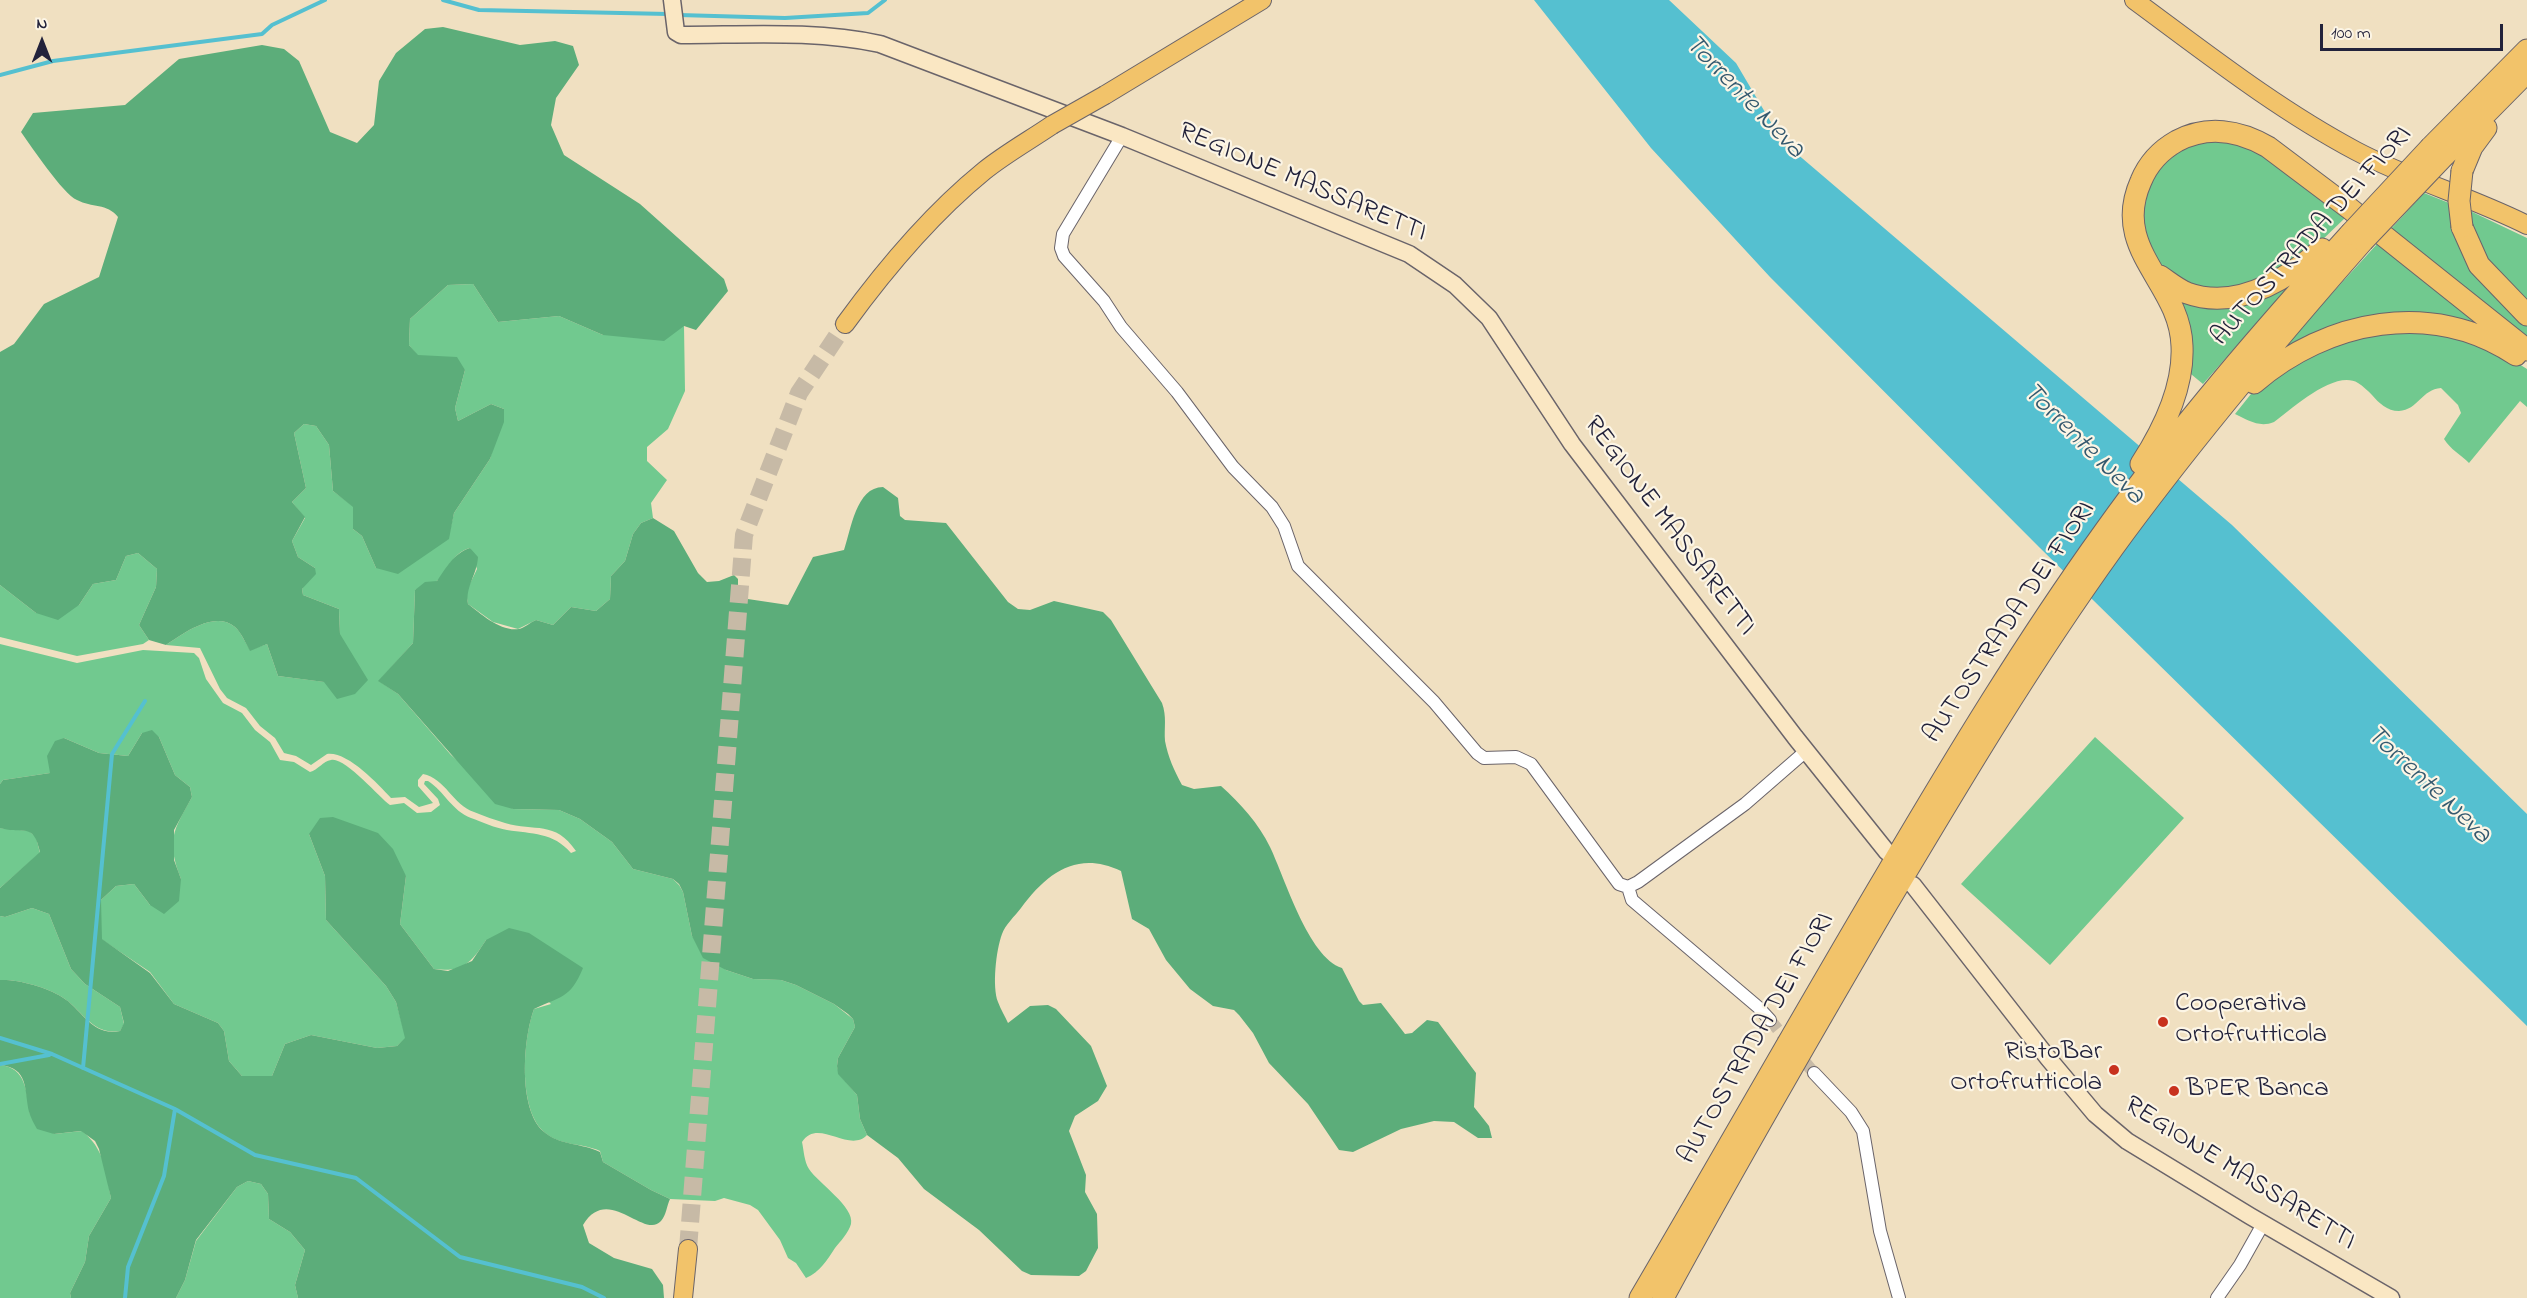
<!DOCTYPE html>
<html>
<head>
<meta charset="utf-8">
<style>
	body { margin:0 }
	#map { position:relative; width:2527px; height:1298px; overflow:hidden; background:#f0e0c1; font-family:"Indie Flower",sans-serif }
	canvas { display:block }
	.north { position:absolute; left:12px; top:12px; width:60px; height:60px; -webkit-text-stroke:4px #fcf5e5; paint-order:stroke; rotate:0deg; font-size:16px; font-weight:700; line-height:24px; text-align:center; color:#22223b }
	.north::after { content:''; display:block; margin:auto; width:21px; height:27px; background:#22223b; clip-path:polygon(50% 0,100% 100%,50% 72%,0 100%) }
	.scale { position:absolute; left:2320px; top:24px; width:183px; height:27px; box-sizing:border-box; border:3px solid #22223b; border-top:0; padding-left:8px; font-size:18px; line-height:21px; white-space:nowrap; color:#22223b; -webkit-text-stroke:4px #fcf5e5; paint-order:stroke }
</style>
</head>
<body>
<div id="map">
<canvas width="2527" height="1298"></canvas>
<div class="north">N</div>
<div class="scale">100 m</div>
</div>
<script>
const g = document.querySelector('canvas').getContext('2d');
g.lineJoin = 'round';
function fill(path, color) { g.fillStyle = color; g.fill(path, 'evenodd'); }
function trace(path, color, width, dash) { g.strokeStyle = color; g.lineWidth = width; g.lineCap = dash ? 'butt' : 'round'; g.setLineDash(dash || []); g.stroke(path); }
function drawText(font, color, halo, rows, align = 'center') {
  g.font = font + ' "Indie Flower",sans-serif'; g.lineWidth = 4.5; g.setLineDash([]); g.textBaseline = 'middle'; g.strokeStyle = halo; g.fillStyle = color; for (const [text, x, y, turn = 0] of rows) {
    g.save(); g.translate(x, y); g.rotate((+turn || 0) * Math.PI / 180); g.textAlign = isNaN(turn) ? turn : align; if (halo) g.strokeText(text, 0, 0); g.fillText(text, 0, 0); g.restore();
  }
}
fill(new Path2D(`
	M2211 139 2252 146 2345 218 2319 243 2257 283 2210 291 2174 279 2157 262 2145 239 2143 196 2160 163 2170 154Z
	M2424 193 2449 203 2527 322V341L2389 231Z
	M2466 209 2527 238V307L2492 270Z
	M2378 243 2473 319 2470 324 2284 346Z
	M473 284 498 322 559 316 603 335 684 326 685 391 668 429 647 447V461L667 480 651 503 653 518 641 523 633 534 625 561 611 576 610 599 596 611 571 607 553 625 536 620 518 629 493 622 468 604 466 592 477 569 470 548C452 553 450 568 438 580 433 585 422 587 415 590L413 643 379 681 398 694 451 755 513 809 559 810 580 819 612 842 633 869 673 879 679 885 683 892 692 936 726 970 753 979 781 980 796 985 834 1004 853 1019 855 1027 838 1058 837 1066 839 1074 857 1095 860 1119 867 1135C849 1154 818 1117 802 1142 804 1151 804 1161 809 1169 818 1183 855 1207 851 1224 849 1232 840 1242 835 1248 827 1260 820 1272 806 1278L796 1263 788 1258 780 1240 758 1210 750 1205 724 1198 715 1201 670 1199 651 1190 603 1162 600 1151C583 1143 558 1146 543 1131 518 1107 523 1039 534 1009L551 1004 486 940C472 962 463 973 434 969L400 924 406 876 309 834 325 876 326 920 386 986 396 1002 406 1038 397 1046 377 1048 311 1035 285 1044 272 1076H242L229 1061 224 1031 218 1023 174 1004 150 972 101 939V900L116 886 134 884 150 905 181 879C166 840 173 831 192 797L190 787 175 775 159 737 142 733 128 756 99 753 64 738 50 773 3 780 0 784V644L77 663 143 650 194 653 199 658 206 679 223 703 242 713 255 730 270 742 280 760 294 762 310 772C318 770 323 761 331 760 344 756 379 797 390 805L404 803 417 813 431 812 440 805 438 799 424 784 425 781H428C444 791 452 811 471 818 482 822 495 828 507 830 532 834 553 832 571 853L576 851C555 820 535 832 505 823 495 820 484 816 474 812 453 805 445 778 423 774L418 780V786L433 803 419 807 405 797 391 798C377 783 347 751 327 754L311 765 296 756 284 753 275 738 260 726 246 708 227 698 220 689 200 648 166 645C183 634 214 610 235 627 241 632 246 644 250 650L267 644 278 676 325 682 340 634 339 609 303 595 302 589 315 568 298 557 292 541 305 518 292 502 306 488 294 433 304 424 316 426 329 445 333 491 353 506V529L362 536 376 568 448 539 454 513 490 459 504 409 491 404 458 421 455 408 465 370 417 355 409 345 410 319 448 285Z
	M2289 286 2203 384 2186 370 2178 296Z
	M2431 328 2493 348 2527 369V407L2520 401 2469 463C2461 455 2450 449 2444 439L2461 413 2458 405 2441 388C2422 389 2418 410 2399 411 2387 411 2379 403 2372 395 2368 391 2363 386 2358 383 2335 369 2292 409 2274 422 2259 428 2248 420 2235 414L2255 389 2347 335Z
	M138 553 157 569 156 587 139 625 149 640 143 644 77 656 0 637V585L36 613 79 605 93 584 116 580 126 556Z
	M2095 737 2184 818 2050 965 1961 884Z
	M0 828 29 831 36 837 40 853 0 888Z
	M32 908 49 914 71 969 85 984 120 1007 124 1024 120 1031C92 1036 82 1009 62 997 47 987 17 979 0 980V916L5 917Z
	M0 1065C27 1068 26 1092 30 1114L54 1134 82 1131C104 1148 106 1171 111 1198L89 1236 85 1262 70 1293 71 1298H0Z
	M248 1181 261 1184 268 1194 269 1219 290 1232 305 1250 295 1285 298 1298H176L185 1280 196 1241 237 1187Z`), '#71c98f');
fill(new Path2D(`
	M443 27 520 45 555 41 573 46 579 65 556 98 551 125 564 155 640 204 724 279 728 291 696 330 684 326 664 341 603 335 559 316 498 322 473 284 448 285 410 319 409 345 418 355 457 357 465 370 455 408 458 421 491 404 504 409V422L490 459 454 513 449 539 398 574 376 568 362 536 353 529V507L333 491 329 445 316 426 304 424 294 433 306 488 292 502 305 517 292 541 298 557 315 568 316 574 302 589 303 595 339 609 340 634 368 680 355 694 337 699 324 682 278 676 267 644 250 651C246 644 241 632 235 627 214 610 183 634 166 645L149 640 139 625 156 587 157 569 138 553 126 556 116 580 93 584 79 605 58 620 36 613 0 585V352L14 344 44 304 99 277 118 217C107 203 92 208 77 200 63 194 31 146 21 132L33 113 125 105 179 59 262 45 284 49 299 61 330 132 357 143 374 125 379 81 396 53 425 29Z
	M883 487 898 498 900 516 905 520 946 523 1008 602 1018 609 1030 610 1054 601 1103 612 1111 620 1162 703C1167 717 1164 727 1165 741 1168 757 1174 770 1182 785L1194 789 1221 786C1240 803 1259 824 1270 847 1285 878 1308 957 1342 968L1359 1001 1363 1005 1381 1003 1405 1034 1412 1033 1427 1020 1438 1022 1476 1073 1474 1107 1489 1126 1492 1138H1478L1454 1122 1434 1121 1401 1129 1353 1152 1339 1150 1308 1104 1269 1063 1253 1033 1239 1015 1234 1010 1213 1006 1190 989 1166 960 1149 929 1132 919 1121 871C1077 850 1047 873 1021 908 1015 916 1005 925 1002 934 996 950 992 987 998 1002 1001 1010 1005 1016 1008 1023L1030 1006 1048 1005 1056 1009 1091 1046 1107 1086 1098 1101 1075 1116 1069 1131 1086 1175 1085 1192 1097 1214 1098 1248 1086 1271 1079 1276 1031 1275 1022 1271 979 1230 924 1189 898 1158 867 1135 860 1119 857 1095 838 1074 837 1066 838 1058 855 1027 853 1019 848 1014 834 1004 796 985 781 980 753 979 726 970 703 958 692 936 683 892 679 884 673 879 633 869 612 842 580 819 559 810 513 809 495 804 398 694 378 681 413 643 415 590 425 582 437 581C446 568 454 553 470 548L478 557C477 575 465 587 468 604 481 614 501 632 519 629 524 628 531 622 536 620L553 625 571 607 596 611 610 599 611 576 625 561 633 534 641 523 653 518 674 531 698 573 707 582 719 581 734 575 738 579V591L741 598 788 605 813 557 844 550C851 530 856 487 883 487Z
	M152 730 159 737 175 775 190 787 192 797 174 830V860L181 879 179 901 164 914 150 905 134 884 116 886 101 900 102 939 150 973 174 1004 218 1023 224 1031 229 1061 242 1076H272L285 1044 311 1035 377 1048 397 1046 405 1038 396 1002 386 986 326 920 325 876 309 834 320 818 333 817 378 833 393 849 406 876 400 924 434 969 448 971 472 961 486 940 509 928 529 933 583 968C570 999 561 996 534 1009 523 1039 518 1108 543 1131 559 1146 583 1143 600 1152L603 1162 651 1190 670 1199C667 1205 666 1216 661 1221 644 1240 608 1183 583 1225L589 1243 614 1258 652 1269 663 1285 664 1298H298L295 1285 305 1250 290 1232 269 1219 268 1194 261 1184 248 1181 237 1187 196 1240 185 1280 176 1298H71L70 1293 85 1262 89 1236 111 1198 99 1149 95 1141 81 1131 54 1134 37 1129C34 1124 31 1118 29 1112 24 1089 29 1068 0 1065V980C17 979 47 987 62 997 82 1009 92 1037 120 1031L124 1023 120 1007 85 984 71 969 49 914 32 908 5 917 0 916V888L40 852C33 821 24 835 0 828V784L3 780 50 773 47 756 55 741 64 738 99 753 128 756 142 733Z`), '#5cad7a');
fill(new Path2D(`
	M1534 0H1669L1736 63 1782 141 2232 525 2527 814V1026L2039 547 1770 277 1651 148Z`), '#55c0d0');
trace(new Path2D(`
	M443 0 479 10 668 14
	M679 15 785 18 868 13 885 0
	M0 75 53 61 262 34 272 25 325 0
	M0 1038 52 1054 175 1109 255 1155 356 1178 460 1257 582 1287 604 1298
	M0 1064 49 1055
	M83 1068 112 754 145 701
	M125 1298 128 1267 164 1176 175 1109`), '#55c0d0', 4);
trace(new Path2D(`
	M1770 1020 1814 1073`), '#c7baa6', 12, [12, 6]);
trace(new Path2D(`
	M688 1249 744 535 799 393 845 324`), '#c7baa6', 18, [18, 9]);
const street = new Path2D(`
	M1122 136 1063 234 1061 248 1064 256 1104 301 1121 327 1177 392 1233 467 1272 507 1284 526 1298 566 1434 702 1477 753 1484 758 1516 757 1531 764 1619 884 1628 887 1638 882 1745 804 1806 751
	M1628 887 1632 900 1758 1007 1770 1020
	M1814 1073 1851 1112 1863 1131 1880 1231 1899 1298
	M2217 1298 2240 1265 2263 1224`);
const secondary = new Path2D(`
	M672 0 676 32 681 35C748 35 815 30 880 44L1122 136 1409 254 1455 285 1489 318 1572 444 1795 737 1887 852
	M1913 885 2048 1058 2095 1114 2127 1141 2250 1216 2391 1298`);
const primary = new Path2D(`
	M2134 0C2206 53 2277 109 2356 151 2411 180 2471 197 2527 225
	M1105 95 1262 0
	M845 324C885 269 930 215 984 171 1005 154 1030 140 1052 125
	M683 1298 688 1249`);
const highway = new Path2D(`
	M2431 147 2527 50
	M2444 156 2527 72
	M2462 171 2472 147 2486 128
	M2462 227 2479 265 2527 315
	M2160 276C2169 282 2177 289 2187 293 2236 311 2287 279 2322 249
	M2254 383C2327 320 2432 299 2516 355
	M2141 464C2163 430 2184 388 2182 346 2180 282 2110 250 2141 181 2148 164 2161 150 2177 141 2207 125 2239 130 2268 147L2349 208 2527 350
	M1640 1298C1723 1157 1803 1015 1886 875 1955 758 2025 642 2104 532 2178 428 2264 329 2350 234
	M1663 1298C1735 1165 1811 1034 1887 904 1959 783 2031 662 2113 548 2191 441 2276 340 2363 241`);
trace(street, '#6a646a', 14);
trace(secondary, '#6a646a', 19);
trace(primary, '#6a646a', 20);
trace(highway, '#6a646a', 23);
trace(street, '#fff', 12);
trace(secondary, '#fae7c3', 16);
trace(primary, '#f2c36a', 18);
trace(highway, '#f2c36a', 21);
const primaryBridge = new Path2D(`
	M1052 125 1105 95`);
const highwayBridge = new Path2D(`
	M2462 227 2459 201 2462 171
	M2350 234 2431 147
	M2363 241 2444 156`);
trace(primaryBridge, '#6a646a', 20, []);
trace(highwayBridge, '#6a646a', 23, []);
trace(primaryBridge, '#f2c36a', 18);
trace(highwayBridge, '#f2c36a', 21);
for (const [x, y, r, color] of [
	[2163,1022,6,"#c8321e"],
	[2114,1070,6,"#c8321e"],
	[2174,1091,6,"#c8321e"]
]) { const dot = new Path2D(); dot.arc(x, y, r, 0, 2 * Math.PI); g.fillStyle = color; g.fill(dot); trace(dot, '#fcf5e5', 2); }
drawText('27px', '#22223b', '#fcf5e5', [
	["REGIONE MASSARETTI",1302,184,23],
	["AUTOSTRADA DEI FIORI",2313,237,-48],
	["REGIONE MASSARETTI",1668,527,53],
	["AUTOSTRADA DEI FIORI",2011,623,-56],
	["AUTOSTRADA DEI FIORI",1758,1039,-60],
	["REGIONE MASSARETTI",2239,1175,32]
]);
drawText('27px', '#22223b', '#fcf5e5', [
	["Cooperativa",2175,1006],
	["Ortofrutticola",2175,1037],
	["RistoBar",2102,1054,"right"],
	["Ortofrutticola",2102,1085,"right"],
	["BPER Banca",2186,1091]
], 'left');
drawText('italic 28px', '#34596f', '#fcf5e5', [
	["Torrente Neva",1743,98,46],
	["Torrente Neva",2082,445,45],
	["Torrente Neva",2427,786,43]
]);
</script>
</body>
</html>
